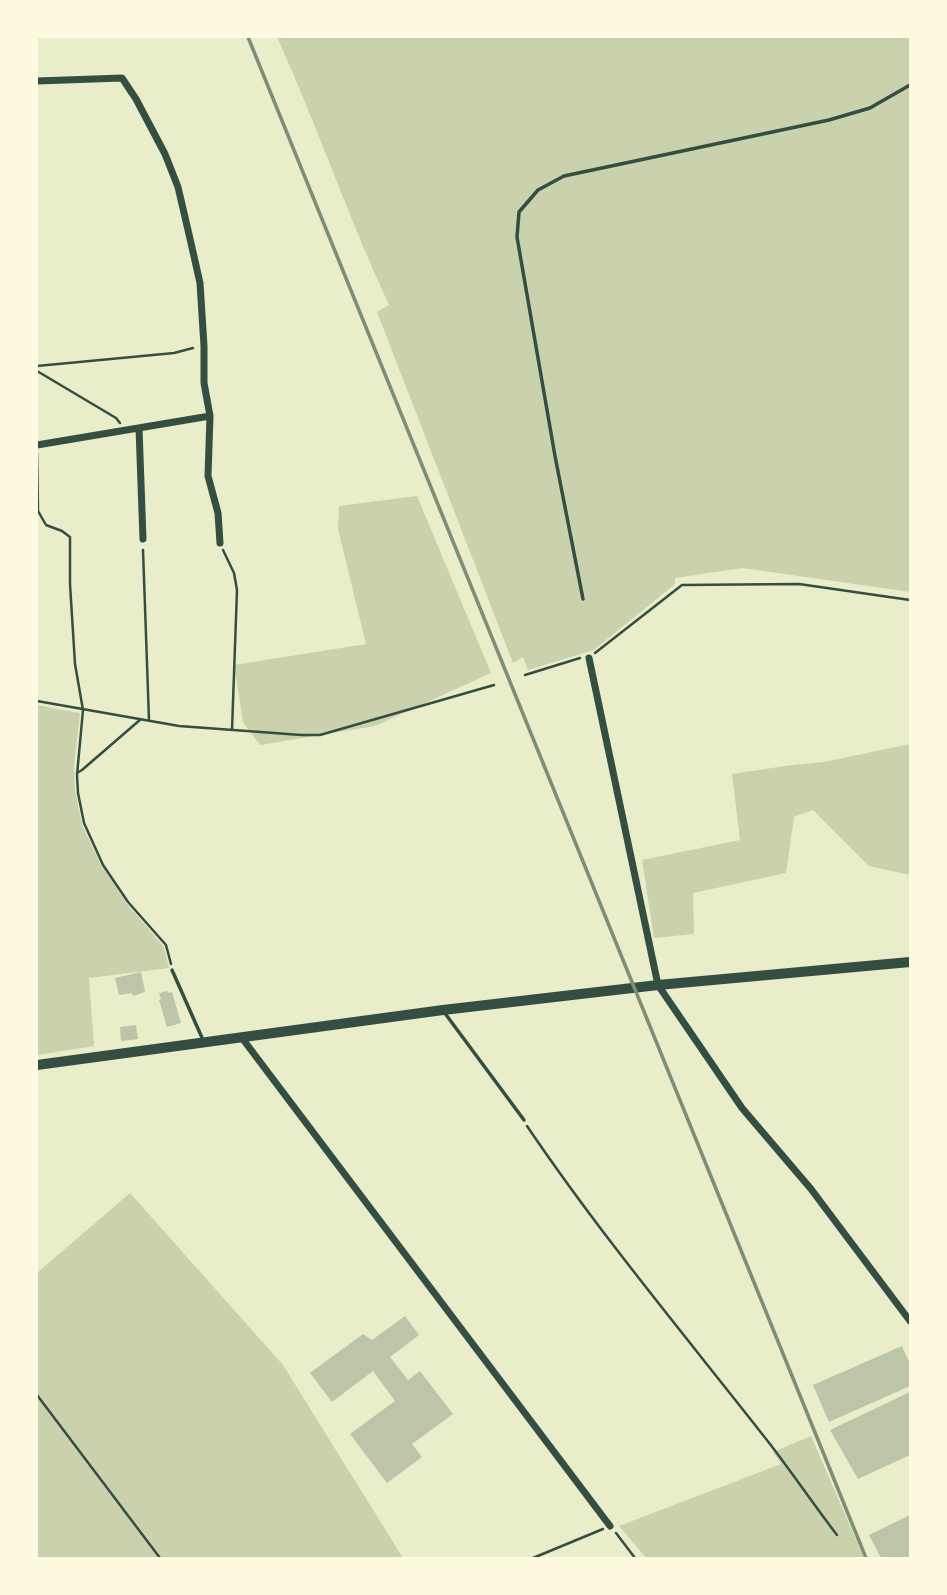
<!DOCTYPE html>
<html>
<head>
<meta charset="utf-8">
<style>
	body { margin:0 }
	#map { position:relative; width:947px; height:1595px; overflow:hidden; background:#e9edc9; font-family:Arial,sans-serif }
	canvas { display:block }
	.frame { position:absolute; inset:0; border:38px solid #fefae0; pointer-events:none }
</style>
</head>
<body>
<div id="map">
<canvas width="947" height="1595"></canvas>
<div class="frame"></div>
</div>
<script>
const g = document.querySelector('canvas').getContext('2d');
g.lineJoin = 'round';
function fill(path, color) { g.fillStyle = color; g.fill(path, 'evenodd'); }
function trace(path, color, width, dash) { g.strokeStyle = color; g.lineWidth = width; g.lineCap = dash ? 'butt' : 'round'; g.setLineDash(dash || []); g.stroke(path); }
fill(new Path2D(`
	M277 37H910V592L742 568 675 578V584L594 650 528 670 523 657 513 663 377 312 389 305C348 217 317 125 277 37Z
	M417 496 491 673 375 726 260 745 243 722 234 665 366 644 338 529 339 506Z
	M37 705 80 713 74 766 75 790 82 825 101 865 127 904 164 947 169 968 89 978 94 1046 37 1055Z
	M910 744V875L869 866 813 810 794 817 786 873 693 893 694 934 654 938 642 860 740 840 732 774 792 765 824 762Z
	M130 1193 283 1365 403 1558H37V1273Z
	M811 1436 864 1558H646L619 1526 781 1464 773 1452Z`), '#cad2ad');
fill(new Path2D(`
	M141 972 145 992 133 996 132 993 119 995 115 978Z
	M167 991 168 993 172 992 181 1023 167 1027 159 1000 161 999 159 993Z
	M136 1025 138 1039 121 1041 120 1027Z
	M405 1316 419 1335 390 1357 408 1380 420 1371 453 1414 412 1444 422 1457 387 1483 350 1434 395 1401 373 1371 332 1402 310 1373 363 1334 372 1340Z
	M902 1346 910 1364V1386L829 1422 813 1385Z
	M910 1392V1455L858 1479 830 1430Z
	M910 1515V1558H881L869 1535Z`), '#bcc5a7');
trace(new Path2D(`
	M37 366 174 353 193 348
	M37 371 116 418 120 423
	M37 453 38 511 46 525 62 531 70 537V584L75 664 83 710 77 775 78 793 84 823 103 865 128 902 166 945 171 964
	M143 550 149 720
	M223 550 234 573 237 590 232 730
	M595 653 682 585 799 584 910 600
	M525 675 580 658
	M37 701 179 726 301 735H320L494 685
	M77 773 82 770 141 719
	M527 1126C602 1237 688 1339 770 1444 793 1474 814 1505 837 1535
	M37 1395 160 1558
	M616 1533 635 1558
	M533 1558 603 1529`), '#344e41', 2.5);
trace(new Path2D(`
	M583 599 555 456 517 237 519 212 538 190 564 176 829 120 870 108 910 85
	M172 970 203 1040
	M444 1012 524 1120`), '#344e41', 3.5);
trace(new Path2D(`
	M37 81 122 78 136 99 165 154 178 187 191 243 200 283 204 346V383L210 416 208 476 218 513 220 543
	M139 428 143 539
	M37 445 210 416
	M589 658 658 985 742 1108 811 1189 910 1321
	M242 1038 610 1526`), '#344e41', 7);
trace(new Path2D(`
	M37 1065 443 1010 658 985 910 962`), '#344e41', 10);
trace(new Path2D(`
	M248 37 866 1558`), '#7c8e77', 3.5);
</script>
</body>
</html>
